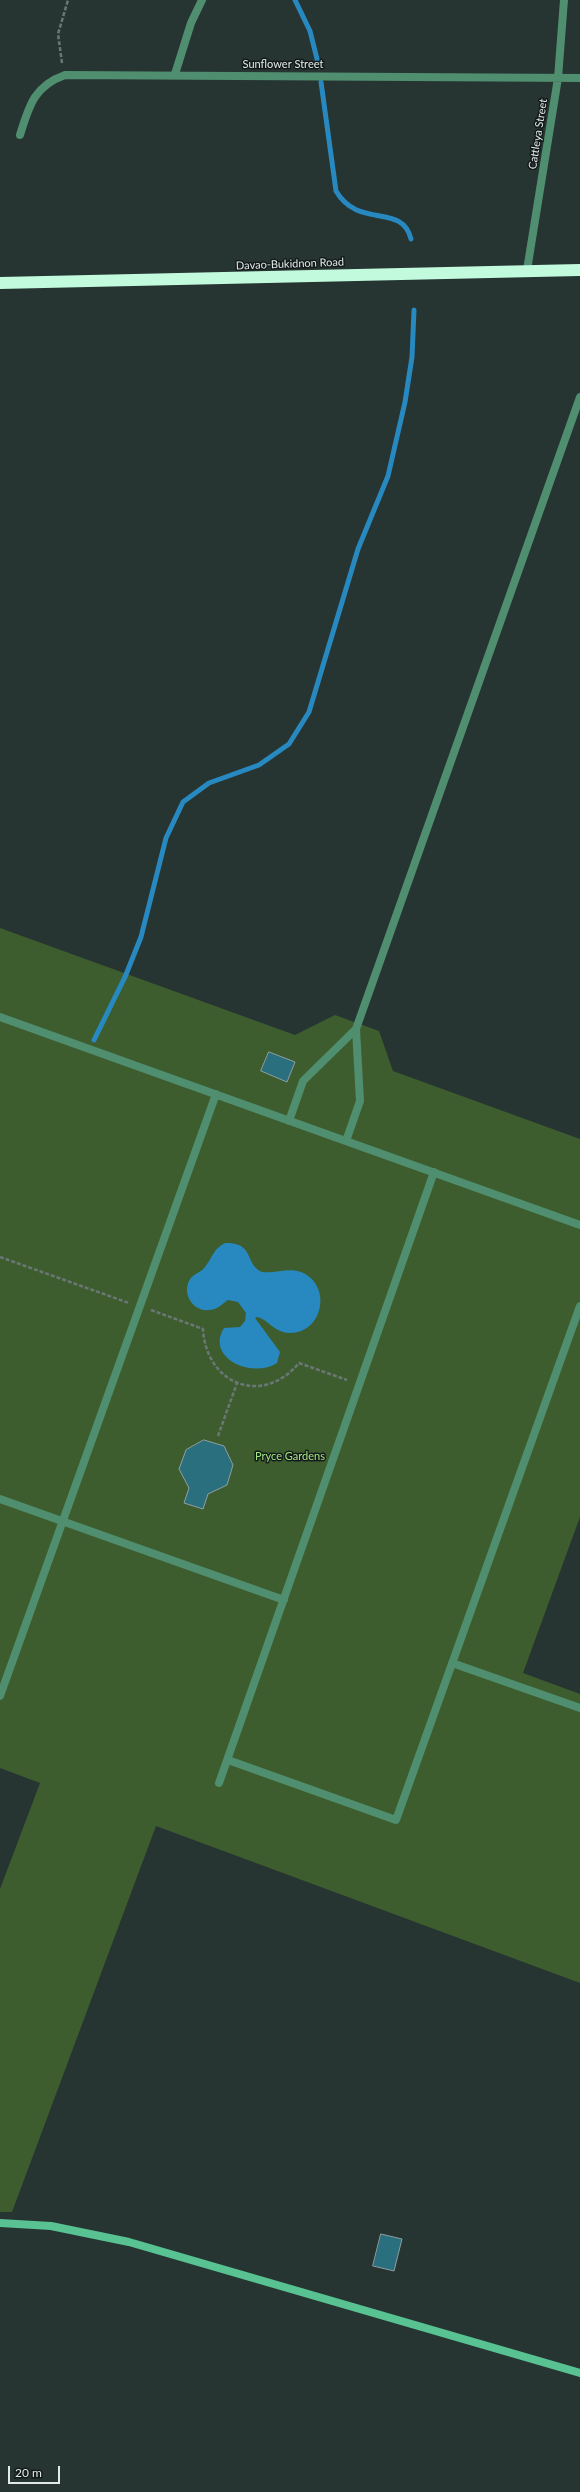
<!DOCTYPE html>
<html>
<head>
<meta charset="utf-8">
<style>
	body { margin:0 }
	#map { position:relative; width:580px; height:2492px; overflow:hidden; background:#263432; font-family:Lato,sans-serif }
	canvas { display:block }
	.scale { position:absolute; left:8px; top:2466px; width:52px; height:18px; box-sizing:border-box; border:2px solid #e1eae9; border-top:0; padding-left:5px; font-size:12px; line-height:14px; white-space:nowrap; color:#e1eae9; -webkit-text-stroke:3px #141a1a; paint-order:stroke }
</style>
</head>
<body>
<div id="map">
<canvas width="580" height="2492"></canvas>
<div class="scale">20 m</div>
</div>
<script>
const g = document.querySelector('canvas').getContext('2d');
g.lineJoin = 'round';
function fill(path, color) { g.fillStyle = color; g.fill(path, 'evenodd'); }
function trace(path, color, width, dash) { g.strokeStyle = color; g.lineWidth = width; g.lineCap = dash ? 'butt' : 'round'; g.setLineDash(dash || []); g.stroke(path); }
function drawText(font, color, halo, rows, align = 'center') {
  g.font = font + ' Lato,sans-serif'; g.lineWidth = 3; g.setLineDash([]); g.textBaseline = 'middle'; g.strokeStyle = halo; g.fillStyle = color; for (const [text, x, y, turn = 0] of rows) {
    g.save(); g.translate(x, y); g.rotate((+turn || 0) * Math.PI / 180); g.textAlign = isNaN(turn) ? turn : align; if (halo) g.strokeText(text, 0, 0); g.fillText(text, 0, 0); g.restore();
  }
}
fill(new Path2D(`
	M0 928 295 1035 335 1015 379 1031 393 1071 580 1139V1517L523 1673 580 1694V1983L156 1826 12 2212H0V1889L40 1783 0 1768Z`), '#3e5d2f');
fill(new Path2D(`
	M225 1243C255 1242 244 1264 262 1272 275 1274 289 1267 301 1272 333 1285 323 1334 289 1333 273 1332 268 1319 257 1317L255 1318 280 1352 277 1363C252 1379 205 1358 224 1328L240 1327 245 1321 246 1313 238 1302 228 1300C222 1304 217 1310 209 1310 194 1312 182 1295 189 1281 193 1273 201 1273 205 1267 213 1257 213 1249 225 1243Z`), '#2789bf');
trace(new Path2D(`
	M295 0 310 31 319 67
	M321 82 336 191C359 230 402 202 411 239
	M94 1040 125 977 141 937 166 838 183 802 209 783 259 765 289 744 309 712 358 549 388 476 405 402 412 357 414 310`), '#2789bf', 5);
const building = new Path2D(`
	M269 1052 295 1062 287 1082 261 1071Z
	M204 1440 224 1446 233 1465 227 1485 208 1494 203 1509 184 1503 189 1488 179 1469 186 1450Z
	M381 2234 402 2239 394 2271 373 2266Z`);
fill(building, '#2a6f7d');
trace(building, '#8e9ea2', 1);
trace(new Path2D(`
	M62 63 58 34 68 0
	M0 1257 129 1303
	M151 1310 203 1329C206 1384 262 1407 299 1363L347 1380
	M218 1436 237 1383`), '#6b7776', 2.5, [4, 2]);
trace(new Path2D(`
	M0 1017 580 1225
	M289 1121 303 1081 356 1029
	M346 1141 360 1101 356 1029 580 397
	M0 1499 284 1600
	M452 1663 580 1708
	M0 1696 216 1094
	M228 1760 396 1820 580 1306
	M219 1783 434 1172`), '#4f8e6f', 8);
trace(new Path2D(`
	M175 74 191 23 202 0
	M20 135C29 106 34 86 65 75L580 78
	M527 270 558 78 564 0`), '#4f8e6f', 8);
trace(new Path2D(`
	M0 2223 51 2226 129 2242 580 2373`), '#58c292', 8);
trace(new Path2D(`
	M0 283 580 270`), '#c1fadc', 12);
drawText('11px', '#e1eae9', '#141a1a', [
	["Sunflower Street",283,64],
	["Cattleya Street",538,134,-81],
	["Davao-Bukidnon Road",290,264,-2]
]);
drawText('11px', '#a2e681', '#141a1a', [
	["Pryce Gardens",290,1456]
]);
</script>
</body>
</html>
